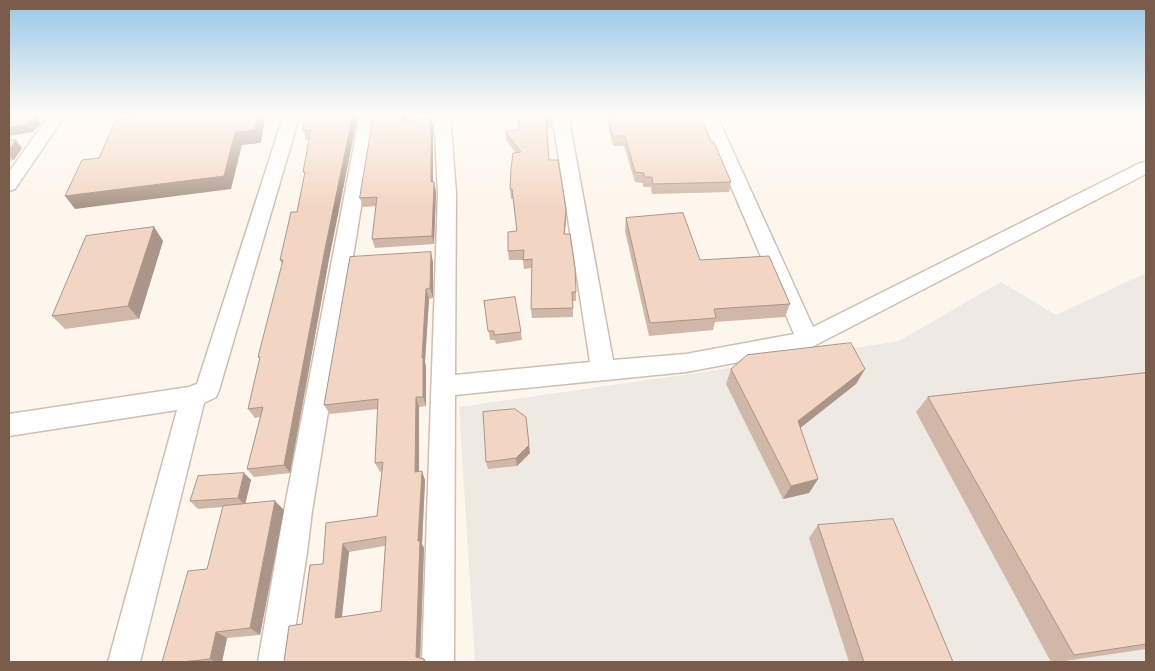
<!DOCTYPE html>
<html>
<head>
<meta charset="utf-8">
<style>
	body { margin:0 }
	#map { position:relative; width:1155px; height:671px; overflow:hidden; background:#fdf6ec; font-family:"Open Sans",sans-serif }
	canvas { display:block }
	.frame { position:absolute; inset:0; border:10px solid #7a5c4d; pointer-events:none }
</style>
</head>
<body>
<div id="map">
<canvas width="1155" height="671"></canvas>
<div class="frame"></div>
</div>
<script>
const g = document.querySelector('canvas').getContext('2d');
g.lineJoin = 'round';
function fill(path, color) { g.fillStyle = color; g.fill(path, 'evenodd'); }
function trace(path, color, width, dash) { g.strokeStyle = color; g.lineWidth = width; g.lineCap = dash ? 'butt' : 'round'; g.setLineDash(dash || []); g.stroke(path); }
fill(new Path2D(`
	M1146 273V662H475L459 407 697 373 899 341 1001 282 1056 315Z`), '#efe9e4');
const minor = new Path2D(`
	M50 114H66L15 189 9 191V172Z
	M284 114H300L219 390 216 397 204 403 140 662H108L177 410 9 436V414L189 387 197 384Z
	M360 114H376L312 511 307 552 290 662H258L284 511Z
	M434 114H450L456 193 455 375 590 362 552 114H568L613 360 686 354 794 334 700 114H716L813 327 1140 163 1146 162V174L808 349 686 372 455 395 454 662H422L438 193Z`);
trace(minor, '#d1beb0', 3);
fill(minor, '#fff');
fill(new Path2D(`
	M305 114H358L329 259 290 473 254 477 247 469 260 417 255 418 248 409 260 359 258 357 282 264 280 260 297 212 305 175 303 172 309 140H306L303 130Z
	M518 114 552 118V127L547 128 549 160 566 209 565 234 576 292V301H573V317L532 318 531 309 532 268 524 269 523 260H509L508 251 517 231 513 199H511L510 189 515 152 506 140 505 131 519 130Z
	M595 114H700L711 142 731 182 729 192 652 194 651 187H643V183L635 182 624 146H613L607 118H595Z
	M405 121 433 127V182L436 190V193L434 244 375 248 372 239 376 206 363 207 360 198Z
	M9 140 22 148 14 160 9 161Z
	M626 218 700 260 790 304 785 317 715 322 713 330 649 336 625 231Z
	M154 227 163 241 139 319 65 329 52 316Z
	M433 262V298L429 299 425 362 426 367V406L419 407V471L425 480 422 544 424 548 420 658 424 659 427 662H284L302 624 323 564 326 523 377 516 382 471 380 472 375 463 378 409 330 414 324 405ZM385 546 381 611 342 617 349 552Z
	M484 301 521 332 522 340 496 344 495 340H490Z
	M731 369H865L856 384 800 428 818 479 809 493 783 499 726 384Z
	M1146 373V649L1058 662H1051L916 412 928 397Z
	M530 453 517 466 488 469 486 462Z
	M244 473 251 480 245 504 275 501 284 510 260 635 227 638 222 662H162L207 569 223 507 198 509 190 501Z
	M818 525 953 662H849L809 538Z`), '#d1b7a8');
fill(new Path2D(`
	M28 114H40L37 118 41 123 33 132 9 136V127Z
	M258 114H264L265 118 261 143 242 145 231 189 75 209 65 196 235 132Z
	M353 114H358L329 259 290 473 284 465 325 249Z
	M403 114H406L404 130 402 121Z
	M431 118 433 127V191L431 182Z
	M16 140 22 148 14 160 9 155V150Z
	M434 182 436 193 434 244 432 236Z
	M566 209V218L564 243V234Z
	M154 227 163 241 139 319 128 306Z
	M431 252 433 262V298L430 288Z
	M426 289 429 299 425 362 426 367V406L423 397 422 358Z
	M865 369 856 384 790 436 798 421Z
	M416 397 419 407V480L415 472Z
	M526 417 530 453 517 466 516 458Z
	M422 471 425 480 422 544 424 548 420 662 416 657 418 541Z
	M244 473 251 480 245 505 238 498Z
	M818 479 809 493 783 499 791 486Z
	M275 501 284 510 260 635 250 628Z
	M343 544 349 552 341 624 335 618Z
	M216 632 227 638 222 662H216L210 659Z`), '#aa9588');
const building = new Path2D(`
	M9 114H28L27 116H35L27 125 9 127Z
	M175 114H258L255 130 235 132 224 176 65 196 82 160 99 158 116 120Z
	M305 114H353L325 249 284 465 247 469 263 407 248 409 260 357H258L283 260H280L291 212H297L305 172H303L311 130H303Z
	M374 114H403L402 121 431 118V182H434V184L432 236 372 239 377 197 360 198Z
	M518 114H551L552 118 546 119 549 160H558L566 209 564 234H570L575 268 576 292H572L573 308 531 309 532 259 523 260 524 250 508 251V232L517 231 512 189H510L511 168 513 153 521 152 505 131 519 130Z
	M608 114H700L711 142H714L731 182 653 184 652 177H644V173L635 172 625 136H613Z
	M9 140H16L9 150Z
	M683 213 700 260 769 256 790 304 714 309 716 318 650 323 626 218Z
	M154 227 128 306 52 316 86 236Z
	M431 252 430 288 426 289 422 358 423 357V397H416L415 472 422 471 418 541H420L416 657 424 659V662H284L289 626 302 624 310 565 323 564 326 523 377 516 383 462 375 463 378 399 324 405 350 257ZM386 537 381 611 335 618 343 544Z
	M515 297 521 332 494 335V331H488L484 301Z
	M851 343 865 369 798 421 818 479 791 486 731 369 747 355Z
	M1146 373V644L1074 655 928 397Z
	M515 409 526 417 529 445 516 458 486 462 483 412Z
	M244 473 238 498 190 501 198 476Z
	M275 501 250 628 216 632 210 659 182 662H162L188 571 207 569 223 506Z
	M893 519 953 662H864L818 525Z`);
fill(building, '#f3d5c3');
trace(building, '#aa9588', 1);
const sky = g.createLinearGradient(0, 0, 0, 208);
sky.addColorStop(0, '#97c7e8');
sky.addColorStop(0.55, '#fefbf6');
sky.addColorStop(1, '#fefbf600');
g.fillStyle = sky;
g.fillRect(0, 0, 1155, 208);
</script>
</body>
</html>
